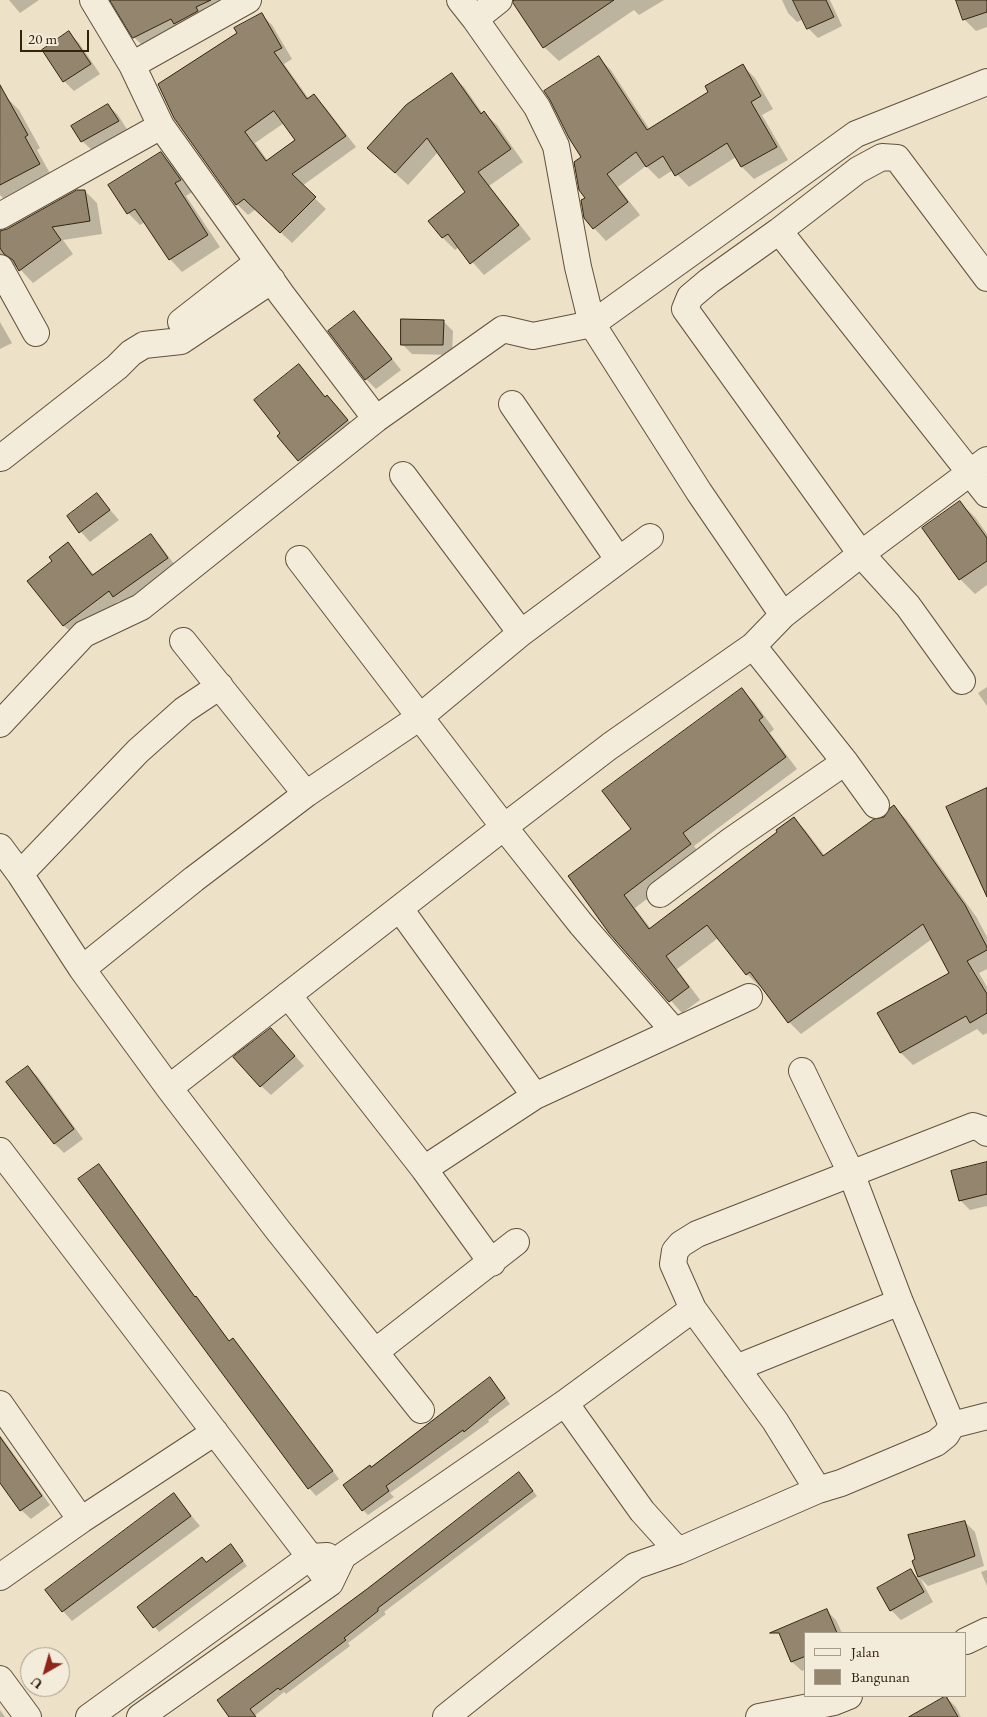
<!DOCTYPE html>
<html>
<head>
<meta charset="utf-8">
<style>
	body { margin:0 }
	#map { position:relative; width:987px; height:1717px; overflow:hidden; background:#ede1c7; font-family:"EB Garamond",serif }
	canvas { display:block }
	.legend { position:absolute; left:804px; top:1632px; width:162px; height:65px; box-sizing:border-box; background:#f3ecdb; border:1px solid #a69c89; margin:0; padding:6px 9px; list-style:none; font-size:15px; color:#33230e }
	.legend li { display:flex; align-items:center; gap:10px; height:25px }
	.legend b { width:25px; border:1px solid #a69c89 }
	.north { position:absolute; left:20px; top:1647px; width:50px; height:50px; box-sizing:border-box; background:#f3ecdb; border:1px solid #a69c89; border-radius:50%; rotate:218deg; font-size:14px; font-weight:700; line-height:20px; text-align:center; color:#33230e }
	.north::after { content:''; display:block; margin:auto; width:18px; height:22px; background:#8f2418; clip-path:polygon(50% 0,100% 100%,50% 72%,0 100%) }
	.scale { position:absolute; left:20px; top:30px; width:69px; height:22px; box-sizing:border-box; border:2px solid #33230e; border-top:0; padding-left:6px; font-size:15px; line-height:18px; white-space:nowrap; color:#33230e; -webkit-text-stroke:4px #f3ecdb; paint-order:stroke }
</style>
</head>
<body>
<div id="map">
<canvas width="987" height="1717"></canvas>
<ul class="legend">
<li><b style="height:6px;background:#f3ecdb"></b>Jalan</li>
<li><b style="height:14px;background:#94866e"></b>Bangunan</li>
</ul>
<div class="north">U</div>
<div class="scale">20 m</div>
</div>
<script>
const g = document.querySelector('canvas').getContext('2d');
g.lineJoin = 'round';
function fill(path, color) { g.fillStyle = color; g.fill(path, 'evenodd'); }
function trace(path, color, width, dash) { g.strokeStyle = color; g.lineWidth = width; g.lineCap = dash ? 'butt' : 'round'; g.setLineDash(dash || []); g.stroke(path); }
fill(new Path2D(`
	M9 0H39L20 13Z
	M117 0H243L144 47 134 37Z
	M531 0H664L639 15 634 10 559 61 544 47Z
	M782 0H830L842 26 818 38 808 28 804 19 797 22 788 13Z
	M957 0H987V27L976 31 964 19Z
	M261 14 272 25 292 59 284 64 309 99 314 96 325 107 356 147 302 186 326 209 292 243 256 209 248 215 237 204 239 33ZM284 123 297 140 268 161 255 143Z
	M69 33 79 43 100 74 74 91 64 81 43 50Z
	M599 58 611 70 650 130 710 93 743 66 755 78 773 109 762 115 788 160 754 179 742 167 736 157 689 187 673 170 659 179 646 166 618 187 640 215 606 241 594 228 587 198 583 157Z
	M452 75 464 87 483 114 484 113 497 125 523 162 489 186 531 239 484 275 459 247 455 250 443 238 467 192 438 152 408 185 381 160Z
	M6 97 19 110 40 148 37 150 52 177 6 201 0 195V100Z
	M108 105 118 115 128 131 92 150 82 141Z
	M161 153 173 166 192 192 186 196 220 247 182 272 170 259 145 222 140 225 128 213Z
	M84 190 97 203 102 234 63 240 73 254 33 283 18 267 14 266 0 273V232L8 230Z
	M354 312 363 322 401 370 376 389 366 379 330 331Z
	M443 321 453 331 452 355 412 354 402 344Z
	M0 322 12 343 0 349Z
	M308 376 326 398 327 396 337 406 357 431 308 470 279 436Z
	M97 495 119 520 90 542 68 517Z
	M960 503 975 517 987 534V585L975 594 960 579 924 529Z
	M150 536 160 545 177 568 124 606 119 601 74 635 64 626 29 581 54 561 68 544 94 575Z
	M987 687V706L978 693Z
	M742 690 754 702 774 729 770 733 797 769 694 846 702 857 635 908 651 929 779 832 793 818 806 831 825 856 885 819 894 807 906 819 977 918 987 937V969L979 973 987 987V1033L983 1035 977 1029 913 1065 901 1053 879 1014 950 974 932 939 801 1034 789 1022 761 985 759 986 747 974 718 938 677 969 700 1000 682 1013 610 933 633 829Z
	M280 1039 304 1066 271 1095 261 1086Z
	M28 1067 38 1077 83 1139 64 1153 54 1143Z
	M987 1163V1206L970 1210 961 1201 953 1172Z
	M99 1166 106 1173 196 1298 230 1342 240 1347 339 1479 316 1496 309 1488Z
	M495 1384 510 1404 488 1420 489 1422 390 1493 394 1497 368 1515 363 1510 371 1468Z
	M0 1435 50 1505 31 1519 21 1510 0 1482Z
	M524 1479 537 1496 384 1612 386 1614 348 1643 350 1646 286 1694 284 1692 253 1717H231Z
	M174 1495 200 1526 72 1621 63 1611Z
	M965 1522 975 1532 984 1566 928 1586 920 1578 933 1602 901 1620 891 1610 911 1571 920 1580 913 1561Z
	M235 1550 247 1566 159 1632 139 1607 202 1558 207 1563Z
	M987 1570V1586L981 1572Z
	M827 1611 836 1620 842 1633H806V1669L802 1671 792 1662 779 1630Z
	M946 1697 956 1707 961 1717H926Z
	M0 1710 5 1717H0Z`), '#0003');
const building = new Path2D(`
	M110 0H211L196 7 198 11 174 24 171 19 133 38Z
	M514 0H614L543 48 513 3Z
	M793 0H826L834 17 807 29Z
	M956 0H987V12L963 20Z
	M262 13 282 48 274 52 307 99 314 94 346 136 292 174 316 197 280 233 244 199 236 205 174 118 158 84 237 33 234 28ZM274 111 295 140 266 161 245 132Z
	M69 31 91 64 63 82 42 50Z
	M599 56 647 130 708 92 705 86 743 64 761 96 751 102 777 147 741 167 727 143 675 176 663 156 646 167 636 152 607 174 628 202 593 229 584 218 581 200 585 198 579 190 574 162 581 157 569 138 550 100 544 91Z
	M452 73 481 114 484 111 511 149 478 172 519 225 470 264 448 234 442 238 428 221 465 192 427 138 395 173 367 148 406 105Z
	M0 85 28 135 25 137 40 164 0 185Z
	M108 104 119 121 81 142 71 126Z
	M161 152 181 180 175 183 208 235 169 260 135 209 127 214 108 185Z
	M77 190H85L90 221 52 227 61 240 19 271 13 260 4 254 0 248V231L7 229Z
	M354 311 392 359 365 380 328 331Z
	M401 319 444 320 443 345H401Z
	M299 364 325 397 327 395 348 420 298 461 277 436 280 433 254 400Z
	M97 493 110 510 79 533 67 516Z
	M960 501 987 538V561L959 580 922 528Z
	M151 534 168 558 113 597 109 591 63 626 27 581 52 561 49 557 68 542 92 575Z
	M742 688 763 717 759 720 786 757 683 833 691 844 624 895 649 929 777 832 776 830 794 817 823 856 874 819 884 817 890 808 894 805 965 905 987 947V950L967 961 987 994V1013L970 1023 966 1016 900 1053 877 1013 949 973 923 924 788 1023 750 972 746 975 707 925 666 956 689 987 669 1002 609 933 568 876 631 829 602 791Z
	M987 788V897L946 807Z
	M271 1028 295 1056 260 1087 233 1057Z
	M28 1066 74 1129 54 1144 6 1082Z
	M987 1162V1194L959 1201 951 1171Z
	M99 1164 195 1297 196 1296 229 1341 233 1338 333 1471 308 1489 78 1179Z
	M490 1377 505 1398 464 1432 463 1430 386 1486 389 1491 362 1511 343 1485 370 1465 371 1467Z
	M0 1437 42 1496 20 1511 0 1483Z
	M519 1472 533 1491 378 1608V1611L344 1638 346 1640 280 1690 278 1688 250 1709 256 1717H229L217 1700 367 1589Z
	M174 1493 191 1516 62 1612 45 1590Z
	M965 1521 975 1556 918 1577 912 1561 915 1559 908 1535Z
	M231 1544 243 1561 153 1628 137 1607 202 1557 206 1562Z
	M911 1569 924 1592 890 1611 877 1588Z
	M827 1609 837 1633H806V1656L791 1662 779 1633H770Z
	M946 1696 958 1717H909Z`);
fill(building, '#94866e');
trace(building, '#33230e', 1);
const minor = new Path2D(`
	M93 0 132 65 161 126 282 295 376 419
	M460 0 475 19 499 0
	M475 19 537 107 556 146 578 267 592 324 699 492 783 615
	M132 65 248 0
	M0 216 161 126
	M779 231 987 494
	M0 268 36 333
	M181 322 258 262
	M512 404 618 559
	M1 458 117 367 131 353 144 345 181 341 272 280
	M403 475 521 633
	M299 559 504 827 581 924 674 1031
	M183 641 306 794
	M753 646 845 762 876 805
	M962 681 908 606 861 554 685 309 690 297 709 281 779 231 858 170 882 157 897 158 987 278
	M0 724 84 634 141 607 376 419 503 329 533 336 592 324 856 134 987 82
	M0 847 20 874 82 969 169 1088 277 1229 421 1410
	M20 874 138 751 184 710 220 686
	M660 894 732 840 845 762
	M400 909 535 1096
	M82 969 194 879 306 794 420 717 521 633 650 537
	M288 995 424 1169 492 1263
	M802 1071 851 1173 900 1302 952 1425
	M169 1088 504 827 610 746 753 646 783 615 861 554 987 460
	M0 1151 330 1583
	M424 1169 535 1096 749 997
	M375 1352 516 1242
	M736 1368 900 1302
	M0 1404 81 1520
	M818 1490 775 1421 693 1309 673 1264 675 1251 681 1244 697 1234 973 1126 982 1129 987 1133
	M678 1551 818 1490 841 1483 936 1443 946 1435 952 1425 987 1416
	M0 1577 81 1520 215 1432
	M966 1641 987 1631
	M0 1679 28 1717
	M89 1717 310 1557 327 1556
	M140 1717 330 1583 343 1556 565 1403 693 1309
	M446 1717 635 1566 678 1551 642 1511 565 1403
	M759 1717 834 1702 849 1696`);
trace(minor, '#62523c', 28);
trace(minor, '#f3ecdb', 26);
</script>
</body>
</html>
